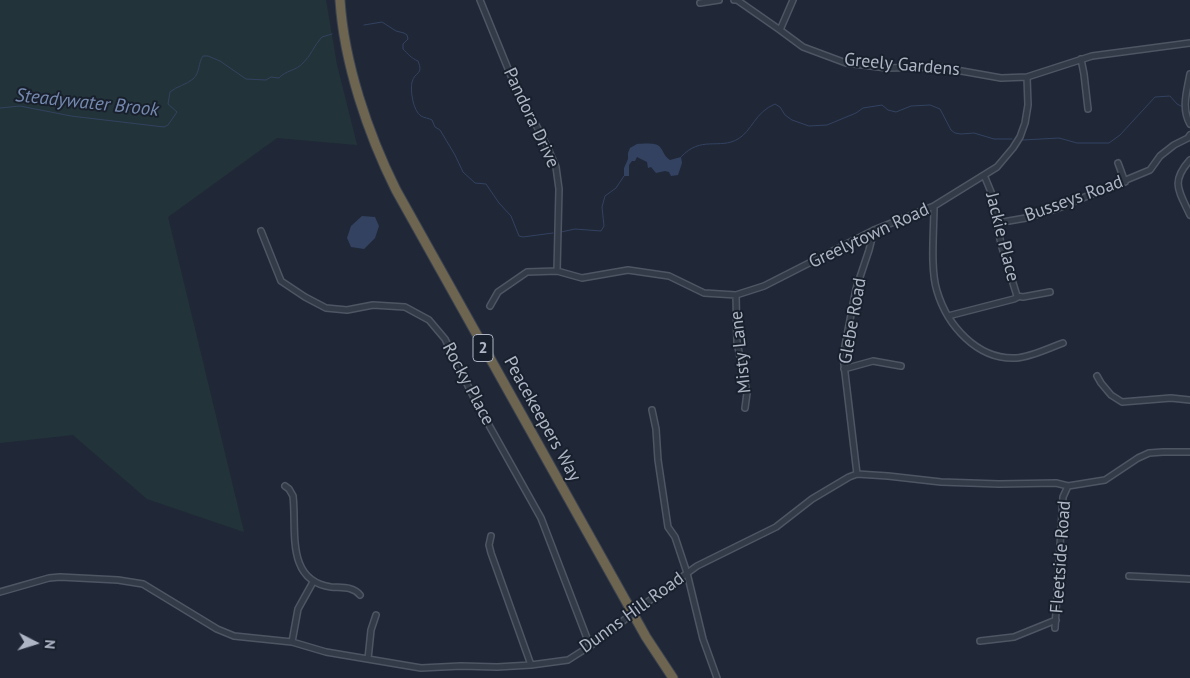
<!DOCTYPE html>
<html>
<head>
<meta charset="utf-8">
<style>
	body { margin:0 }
	#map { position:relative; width:1190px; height:678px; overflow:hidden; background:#202838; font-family:"PT Sans",sans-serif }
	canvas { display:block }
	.north { position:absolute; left:10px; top:618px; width:50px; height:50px; -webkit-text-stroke:4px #19202d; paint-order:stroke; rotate:95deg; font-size:14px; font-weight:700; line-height:20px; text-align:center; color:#aeb5c5 }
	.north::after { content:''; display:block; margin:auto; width:18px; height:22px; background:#aeb5c5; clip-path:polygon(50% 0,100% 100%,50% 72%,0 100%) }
</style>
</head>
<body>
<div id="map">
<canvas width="1190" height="678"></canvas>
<div class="north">N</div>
</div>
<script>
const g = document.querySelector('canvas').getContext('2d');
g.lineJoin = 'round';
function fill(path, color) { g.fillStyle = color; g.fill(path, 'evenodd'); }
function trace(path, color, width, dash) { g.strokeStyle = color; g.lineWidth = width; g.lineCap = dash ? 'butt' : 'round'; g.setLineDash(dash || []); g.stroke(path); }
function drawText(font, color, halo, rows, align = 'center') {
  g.font = font + ' "PT Sans",sans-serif'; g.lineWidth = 4; g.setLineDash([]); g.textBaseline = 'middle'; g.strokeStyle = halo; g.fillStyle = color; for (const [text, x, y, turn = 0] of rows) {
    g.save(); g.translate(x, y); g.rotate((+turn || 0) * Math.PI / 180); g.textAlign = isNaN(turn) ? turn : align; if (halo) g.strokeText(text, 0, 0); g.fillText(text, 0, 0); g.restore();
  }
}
fill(new Path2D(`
	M0 0H326L337 65 357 145 277 138 168 217 244 532 147 499 73 435 0 443Z`), '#223439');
fill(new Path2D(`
	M637 144C642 144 656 142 660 147 664 152 664 156 670 160L681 157 682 163 678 175 671 176 669 172 665 171 656 173 651 167 648 168 647 162 637 157 635 161H632L629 165V176H624V168L628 159V153L630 148Z
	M362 216 375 217 379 226 375 238 364 249 351 247 347 238 351 226Z`), '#334260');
trace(new Path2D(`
	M364 25 382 22 396 31 404 33 407 35 408 39 403 44V49C408 54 411 58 418 61 424 75 415 71 412 82 410 90 413 111 421 116 424 118 429 118 432 120L435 127 440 130 455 155 463 172 475 183 486 184 499 203 511 216 519 236 523 237 553 233
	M0 108 20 106 71 116 164 127 168 125 177 112 168 104 170 92C177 86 186 85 193 79 200 73 198 63 203 56H208L220 61 246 79 266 80 271 77 279 78C286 70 296 71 303 63 311 56 314 45 322 37L332 34
	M1023 140 1059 138 1077 143H1109L1120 135 1155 97 1170 96 1177 104 1183 107
	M681 157C701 135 719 150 738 139 752 131 755 112 775 104L780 107 785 115 792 120 809 126 827 125 856 113 863 108 882 105 888 110 896 112 911 106 930 105 940 109 951 130 955 133 961 134 974 133 994 139H1012
	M561 232 575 229 601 231 604 226 602 207 605 196 616 188 624 176`), '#334260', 1);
const street = new Path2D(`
	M480 0 513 81 547 146 556 167 559 189 557 271
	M734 0H737L780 30 803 47 846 63 887 68 939 67 1001 78 1027 77
	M700 3 719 0
	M780 30 793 0
	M1081 59 1084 74 1088 109
	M1190 74C1187 91 1181 108 1190 124
	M1190 160C1170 182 1179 191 1190 215
	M1118 163 1125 182
	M984 175 991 192 1001 244 1017 296 1023 297 1050 292
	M934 206C934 230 930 269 937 291 947 325 977 360 1016 358 1031 357 1049 348 1063 343
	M997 223 1026 218 1056 209 1150 170 1160 156 1174 145 1188 138 1190 135
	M261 231 281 281 305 297 326 308 347 310 373 305 405 307 429 320 445 339 476 402 541 518 590 646
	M736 295 737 342 747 393 745 408
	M490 306 498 292 527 272 557 271 582 278 628 270 669 276 704 293 736 295 764 286 874 230 934 206 997 167 1013 148 1020 137 1025 123 1028 105 1027 77 1092 56 1190 43
	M948 316 1014 299 1018 297
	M844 369 873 361 901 366
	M1097 376 1101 383 1111 395 1122 402 1171 398 1190 400
	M652 410 656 429 658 460 668 527 675 537 687 573 703 639 717 678
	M857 474 843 356 856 289 869 250 874 230
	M285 486 289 489 293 496C297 529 285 581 331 587 341 588 353 586 360 595
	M491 536 489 545 491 553 531 665
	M1129 576 1190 579
	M0 592 49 578 60 577 118 580 143 584 217 629 234 636 292 642 326 652 421 668 461 666 497 667 531 665 568 660 590 646 619 624
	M642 606 697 566 776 527 812 499 849 477 857 474 888 476 941 482 999 484 1056 483 1068 486 1105 480 1138 458 1149 453 1163 452H1190
	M1055 628 1063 497 1068 486
	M980 641 1014 637 1056 620
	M292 642 298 609 313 582
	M368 659 371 630 376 615`);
const highway = new Path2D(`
	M340 0C344 63 368 134 396 190L646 637 673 678`);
trace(street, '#4e5563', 8);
trace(highway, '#3b4250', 11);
trace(street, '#343b48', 5);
trace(highway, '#6e6551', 9);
const streetBridge = new Path2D(`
	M619 624 642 606`);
trace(streetBridge, '#4e5563', 8, []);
trace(streetBridge, '#343b48', 5);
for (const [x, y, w] of [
	[483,348,20]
]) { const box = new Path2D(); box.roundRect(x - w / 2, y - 13.5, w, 27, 4); g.fillStyle = '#19202d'; g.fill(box); trace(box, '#aeb5c5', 1); }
drawText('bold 16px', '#aeb5c5', null, [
	["2",483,348]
]);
drawText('18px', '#aeb5c5', '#19202d', [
	["Greely Gardens",902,65,5],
	["Pandora Drive",531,118,65],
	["Busseys Road",1074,199,-20],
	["Greelytown Road",869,236,-25],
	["Jackie Place",1002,237,76],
	["Glebe Road",853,321,-80],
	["Misty Lane",741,352,-96],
	["Rocky Place",468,384,62],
	["Peacekeepers Way",542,419,61],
	["Fleetside Road",1061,557,-86],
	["Dunns Hill Road",632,613,-36]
]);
drawText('italic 19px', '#7589ae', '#19202d', [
	["Steadywater Brook",87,103,6]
]);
</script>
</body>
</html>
